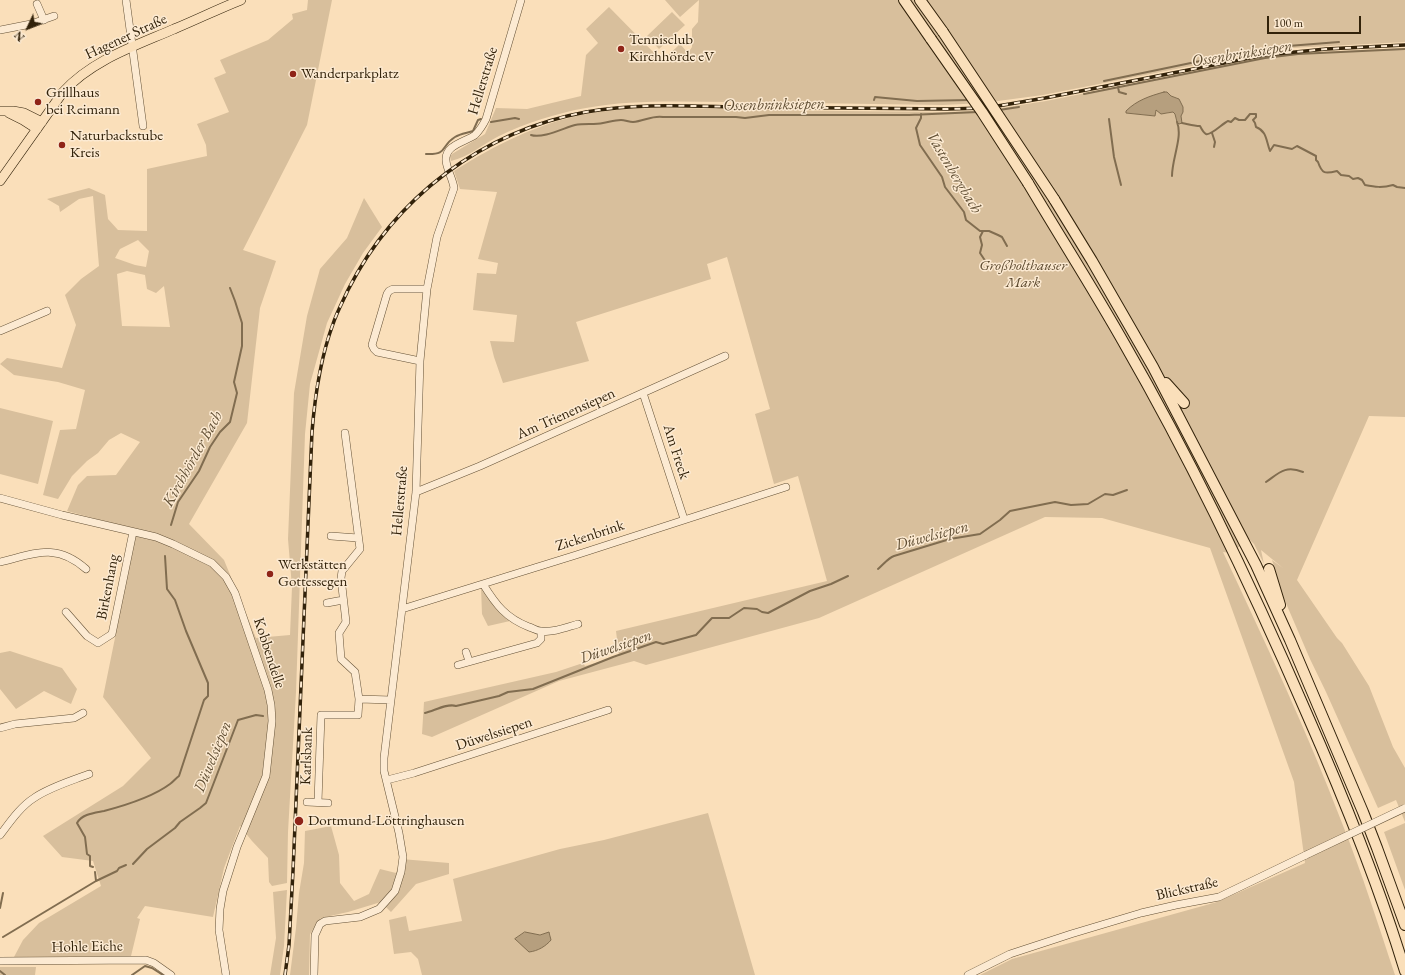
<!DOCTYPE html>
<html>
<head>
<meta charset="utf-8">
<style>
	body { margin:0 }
	#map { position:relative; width:1405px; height:975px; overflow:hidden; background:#fadfba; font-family:"EB Garamond",serif }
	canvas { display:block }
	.north { position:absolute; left:8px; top:8px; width:40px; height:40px; -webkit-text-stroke:3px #fcead2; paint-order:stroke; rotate:226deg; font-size:11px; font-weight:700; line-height:16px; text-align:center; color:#32220a }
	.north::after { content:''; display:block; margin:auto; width:14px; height:18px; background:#32220a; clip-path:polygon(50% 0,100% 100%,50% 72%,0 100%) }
	.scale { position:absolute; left:1267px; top:16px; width:94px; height:18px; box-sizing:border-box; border:2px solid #32220a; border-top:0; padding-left:5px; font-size:12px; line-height:14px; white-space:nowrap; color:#32220a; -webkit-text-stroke:3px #fcead2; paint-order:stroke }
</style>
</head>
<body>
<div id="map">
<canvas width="1405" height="975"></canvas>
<div class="north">N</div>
<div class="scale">100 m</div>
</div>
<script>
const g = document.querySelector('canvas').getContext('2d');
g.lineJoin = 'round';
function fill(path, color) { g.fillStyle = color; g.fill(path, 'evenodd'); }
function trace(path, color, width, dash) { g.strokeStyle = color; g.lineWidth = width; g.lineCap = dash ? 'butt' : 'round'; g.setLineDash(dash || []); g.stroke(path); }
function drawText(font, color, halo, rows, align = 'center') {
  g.font = font + ' "EB Garamond",serif'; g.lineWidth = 3; g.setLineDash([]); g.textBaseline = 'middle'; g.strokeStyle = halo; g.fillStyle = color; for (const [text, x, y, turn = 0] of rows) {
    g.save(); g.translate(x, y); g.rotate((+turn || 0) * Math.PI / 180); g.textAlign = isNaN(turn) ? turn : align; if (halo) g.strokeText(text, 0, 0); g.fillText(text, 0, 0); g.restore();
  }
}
fill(new Path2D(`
	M308 0H332L307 125 243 250 276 261 260 308 247 423 189 524 224 560 256 638 290 635 292 587 288 539 294 393 307 316 320 269 347 238 364 198 382 227 363 253 345 284 327 323 310 384 305 434 296 692 288 832 287 883 272 886 269 882 268 858 252 841 240 826 224 868 213 917 145 906 137 918 140 919 131 956 14 957 23 940 39 923 101 886 93 861 62 857 43 836 123 786 151 758 103 697 115 638 134 529 67 511 78 485 87 476 116 475 140 442 121 433 109 440 98 453 87 461 72 476 58 499 43 495 60 430 76 429 85 390 58 382 14 375 0 364 7 358 62 368 76 325 65 295 81 279 99 266 93 196 79 199 60 212 59 206 47 199 89 188 105 195 108 219 118 230 147 231V169L207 156 206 145 197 124 229 112 214 78 226 73 220 60 268 40 293 19 292 14 307 10ZM138 240 149 251 146 267 135 265 115 258 120 249ZM127 271 145 275 147 289 156 293 164 286 170 327 122 326 117 274Z
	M665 0H1405V42L1292 48 1263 52 1043 95 983 103 943 105C874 104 804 103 734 102 685 102 634 99 586 108 557 113 526 123 499 136 483 144 469 157 451 161L450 157 452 154 485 134 496 108 527 109 581 96 586 55 598 43 586 29 609 7 662 61 680 44 688 53 692 47V29L698 22 699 0 680 17Z
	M672 12 685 25 659 49 647 36Z
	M1405 48V417L1369 416 1297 580 1337 638 1342 643 1369 686 1393 747 1405 768V822L1396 800 1378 808 1326 692 1310 659 1282 594 1272 560 1283 568 1261 550 1264 564 1254 544 1249 539 1231 553 1223 552C1265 642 1307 731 1342 823 1362 873 1378 924 1395 975H980L1012 959 1217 902 1305 863 1294 782 1210 548 1102 518 1045 517 819 618 646 665 634 661 559 681 432 737 422 734 424 702 556 672 583 663 585 666 619 656 616 631 827 581 798 476 774 484 755 414 770 409 727 257 707 264 711 279 576 322 589 361 503 383 494 357 490 341 514 342 517 315 473 310 477 273 496 274 498 263 478 259 497 192 460 189 454 171C495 145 538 123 587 114 636 105 688 109 738 109 808 111 878 111 947 112L988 110 1046 101 1266 57 1293 53ZM1169 94 1172 97 1177 98 1181 121 1177 122 1175 114 1173 112 1164 114 1156 110 1155 116 1128 113Z
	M0 408 53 421 38 484 0 474Z
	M481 587 510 621 488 626 482 614Z
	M10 651 62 668 77 689 71 704 44 691 16 709 0 689V653Z
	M708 813 755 975H422L418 959 411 952 394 954 389 920 406 916 409 931 462 921 453 879 560 849 604 840ZM525 932 538 935 547 933H550L551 940 543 947 530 952 517 941Z
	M1405 823V890L1384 832Z
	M331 826 339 855 340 883 354 901 369 894 380 869 396 873 401 859 449 863V874L416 884 391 912 381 902 348 912 321 918 310 934 309 975H290L296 928 299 893 304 863 305 831Z
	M287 890 284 946 280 975H270L276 938 273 892Z
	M0 967H36L35 975H0Z`), '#d8bf9c');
const water = new Path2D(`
	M1164 92H1167L1171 96 1179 99 1183 107V112L1181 116 1182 123 1179 124 1177 122 1175 114 1173 112 1161 114 1156 110 1155 116 1126 113V111C1137 100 1150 96 1164 92Z
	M525 932 540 935 549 932 551 940C546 946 538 951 529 952L515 939Z`);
fill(water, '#b69f7e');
trace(water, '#816d50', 1);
trace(new Path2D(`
	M1104 81 1239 53 1288 46 1339 42
	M1118 87 1119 92 1126 94
	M1084 94 1265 58 1298 54 1405 49
	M874 100 875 97 917 101 970 100
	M999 110 1019 107
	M921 114V118L916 128 920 145 942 177 945 187 964 212 966 220 980 231H989L998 235 1002 237 1007 246
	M1109 119 1114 157 1121 185
	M491 122 515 118 519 119
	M1182 123C1188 124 1193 126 1200 126 1201 128 1204 133 1206 134 1211 136 1223 123 1228 121L1231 122 1235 118 1239 120H1245L1250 114H1256V117L1253 120 1255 123 1256 127C1267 131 1266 141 1270 151L1274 145 1292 149 1297 146 1316 156V160L1318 162C1322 174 1325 174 1337 171L1341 175 1349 176 1353 179 1358 178 1362 180 1365 185C1375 187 1382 188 1393 185L1397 187 1405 188
	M1212 133 1215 142 1214 147
	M531 135C542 139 564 128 575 125 585 123 594 125 603 123 609 122 615 120 621 120 625 120 629 122 633 122 644 121 653 115 663 117H736L745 118 769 115H909L978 112
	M426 154C449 155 440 146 455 137 460 134 467 133 473 131L478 120 481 119
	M1172 176C1172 158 1183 137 1177 122
	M983 231 980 237 982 245 980 253 986 262
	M1266 482C1279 473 1285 465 1303 472
	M171 525 178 502 199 471 210 447 220 432 230 422 237 393 234 382 242 346V323L235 301 230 288
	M878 569C883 565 888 558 894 556L950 539 980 534 1000 520 1010 511 1055 502 1071 505 1088 504 1105 494 1113 495 1127 490
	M425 713C434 711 447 703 456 706L499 696 508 692 533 689 613 657 656 642 663 644 696 635 712 618H729L744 608 757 609 762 612 768 613 810 591 831 584 848 576
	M133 864 147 849 175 828 180 822 200 808 206 803 238 720 256 715 263 716
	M93 867 90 866V856L87 854 85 837 77 823C82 814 94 813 104 811 123 806 154 796 170 784 173 782 176 778 179 776L204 700 208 696V683L186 631 175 600 167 589 165 556
	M96 881 117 871 119 868 126 865
	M0 908 3 893
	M3 937 96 881 95 872
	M0 971 5 975
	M132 975 145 966 152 968 163 975`), '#816d50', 2);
const minor = new Path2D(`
	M126 0 143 126
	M37 4 44 20
	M0 30 31 24 54 16
	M0 331 47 311
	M420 361 377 352 374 349 372 345 387 294 389 291 393 289H427
	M643 393 684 519
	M416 492 480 466 725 356
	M0 498 62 515 156 537 173 544 212 563 226 577 235 593 268 690 271 705 272 721 266 776 237 847 223 891 220 909 219 930 226 975
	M331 536 358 538
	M0 562C34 554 56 542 86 569
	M483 584C496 605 506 618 529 627 533 628 537 631 541 631 553 633 567 627 578 624
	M327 603 343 600
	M402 609 576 555 786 487
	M66 612 87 636 98 643 112 634 133 532
	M466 652 469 661
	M458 665 537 643 541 639V631
	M359 699 391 700
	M0 728 15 724 74 718 83 713
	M387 780 414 773 608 710
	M307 802 328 803
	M318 802 321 715H358L359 699 355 672 341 659 339 633 346 622 341 578 342 571 360 549 345 433
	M0 835C10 822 20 807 34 798 50 787 71 781 89 774
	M0 961 146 960 154 963 171 975
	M314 975 315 935 320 924 325 921 360 917 379 909 395 891 401 872 403 857 399 833 384 771V758L416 492 420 361 427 289 437 237 454 188C453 179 446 168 446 160 445 145 465 142 475 135 480 130 483 125 486 119L521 0
	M968 975 1010 954 1071 934 1141 913 1176 905 1219 897 1306 855`);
const major = new Path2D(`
	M0 111H13L24 113 42 122
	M9 113 23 120 37 129
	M0 181 63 92C92 60 135 46 174 29 196 20 218 9 241 0`);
const highway = new Path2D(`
	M904 0 931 39
	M920 0 943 32
	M1028 183C1060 237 1094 290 1125 345 1193 463 1252 587 1306 712 1343 796 1378 882 1405 971
	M1054 199 1092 261 1153 367 1256 565 1290 640 1363 812 1377 848 1405 925
	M1166 383 1184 403
	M1269 569 1280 605`);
trace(minor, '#645136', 8);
trace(major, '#32220a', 10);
trace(highway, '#32220a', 12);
trace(minor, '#fcead2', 7);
trace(major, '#fadfba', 9);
trace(highway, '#fadfba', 10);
const rail = new Path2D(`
	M285 975 289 945 293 871 312 432C315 395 320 359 333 324 337 312 343 301 348 290 395 197 483 131 586 112 636 103 687 106 738 107 808 108 877 108 947 109L986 108 1045 98 1265 55 1326 49 1405 45`);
trace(rail, '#32220a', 3.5);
trace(rail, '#fcead2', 2, [6]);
const minorBridge = new Path2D(`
	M1306 855 1405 808`);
const highwayBridge = new Path2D(`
	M943 32 1054 199
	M931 39 982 112 1028 183`);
trace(minorBridge, '#645136', 8, []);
trace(highwayBridge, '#32220a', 12, []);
trace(minorBridge, '#fcead2', 7);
trace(highwayBridge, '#fadfba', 10);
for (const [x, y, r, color] of [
	[621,49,4,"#8f2418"],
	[293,74,4,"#8f2418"],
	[38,102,4,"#8f2418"],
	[62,145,4,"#8f2418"],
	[270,574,4,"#8f2418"],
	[299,821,5,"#8f2418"]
]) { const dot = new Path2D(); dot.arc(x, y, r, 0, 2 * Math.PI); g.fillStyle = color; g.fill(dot); trace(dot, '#fcead2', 1.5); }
drawText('15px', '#32220a', '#fcead2', [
	["Hagener Straße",126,37,-25],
	["Hellerstraße",483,81,-73],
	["Am Trienensiepen",566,414,-24],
	["Am Freck",676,452,72],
	["Hellerstraße",400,501,-85],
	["Zickenbrink",590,536,-18],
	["Birkenhang",108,587,-79],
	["Kobbendelle",269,653,72],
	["Düwelssiepen",494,734,-18],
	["Karlsbank",307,756,-88],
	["Blickstraße",1187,889,-13],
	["Hohle Eiche",87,947,-1]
]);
drawText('15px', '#32220a', '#fcead2', [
	["Tennisclub",629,40],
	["Kirchhörde eV",629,57],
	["Wanderparkplatz",301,74],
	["Grillhaus",46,93],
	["bei Reimann",46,110],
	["Naturbackstube",70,136],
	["Kreis",70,153],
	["Werkstätten",278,565],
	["Gottessegen",278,582],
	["Dortmund-Löttringhausen",308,821]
], 'left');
drawText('italic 15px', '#5c492e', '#fcead2', [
	["Großholthauser",1023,266],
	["Mark",1023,283]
]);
drawText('italic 16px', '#604e33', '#fcead2', [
	["Ossenbrinksiepen",1242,54,-9],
	["Ossenbrinksiepen",774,105,-1],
	["Vastenbergbach",954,173,59],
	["Kirchhörder Bach",193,459,-61],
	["Düwelsiepen",932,536,-15],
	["Düwelsiepen",616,647,-19],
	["Düwelsiepen",213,757,-68]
]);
</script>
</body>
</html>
